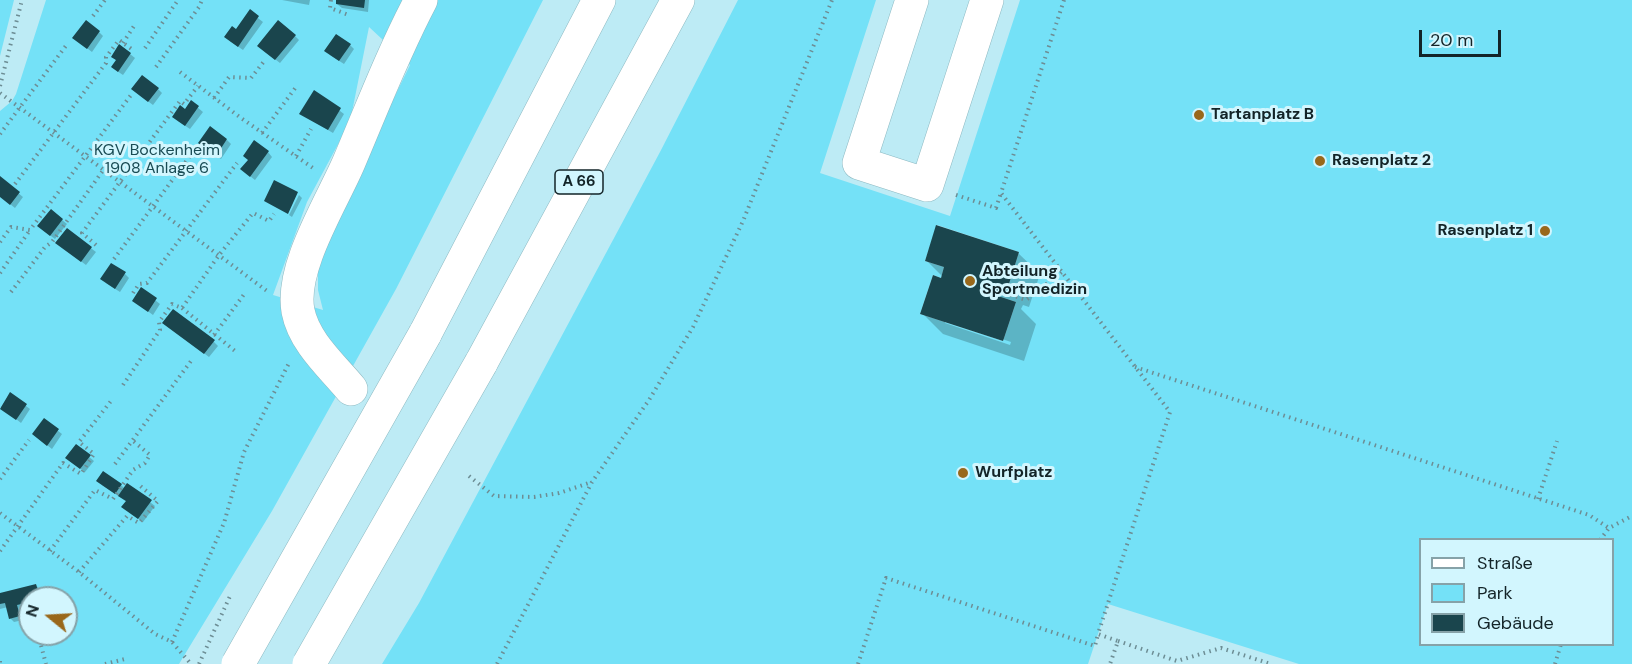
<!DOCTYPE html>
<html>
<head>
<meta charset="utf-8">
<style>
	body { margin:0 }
	#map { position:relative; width:1632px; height:664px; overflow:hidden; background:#bdebf5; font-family:"DM Sans",sans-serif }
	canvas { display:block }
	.legend { position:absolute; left:1419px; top:538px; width:195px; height:108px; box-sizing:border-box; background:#d2f6fe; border:2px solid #86a2a8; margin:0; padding:8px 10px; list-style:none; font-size:18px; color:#132428 }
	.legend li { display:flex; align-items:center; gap:12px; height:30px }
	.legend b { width:30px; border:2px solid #86a2a8 }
	.north { position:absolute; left:18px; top:586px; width:60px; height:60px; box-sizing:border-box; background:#d2f6fe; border:2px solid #86a2a8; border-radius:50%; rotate:288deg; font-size:16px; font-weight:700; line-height:24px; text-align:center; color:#132428 }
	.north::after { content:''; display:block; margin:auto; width:21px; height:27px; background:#99681b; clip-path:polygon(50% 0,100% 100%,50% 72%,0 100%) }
	.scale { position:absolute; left:1419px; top:30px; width:82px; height:27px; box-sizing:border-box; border:3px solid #132428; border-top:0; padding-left:8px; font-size:18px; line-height:21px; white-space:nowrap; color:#132428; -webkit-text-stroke:4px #d2f6fe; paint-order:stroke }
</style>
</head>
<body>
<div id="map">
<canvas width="1632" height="664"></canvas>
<ul class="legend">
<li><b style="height:8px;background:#fff"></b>Straße</li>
<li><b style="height:16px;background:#74e1f7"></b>Park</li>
<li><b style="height:16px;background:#1a454d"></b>Gebäude</li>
</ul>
<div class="north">N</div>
<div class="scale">20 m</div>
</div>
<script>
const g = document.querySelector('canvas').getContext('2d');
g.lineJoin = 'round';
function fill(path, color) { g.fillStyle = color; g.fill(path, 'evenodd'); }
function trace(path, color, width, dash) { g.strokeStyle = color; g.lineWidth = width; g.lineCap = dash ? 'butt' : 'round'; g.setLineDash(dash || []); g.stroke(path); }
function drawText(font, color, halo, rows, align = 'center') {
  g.font = font + ' "DM Sans",sans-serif'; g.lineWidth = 6; g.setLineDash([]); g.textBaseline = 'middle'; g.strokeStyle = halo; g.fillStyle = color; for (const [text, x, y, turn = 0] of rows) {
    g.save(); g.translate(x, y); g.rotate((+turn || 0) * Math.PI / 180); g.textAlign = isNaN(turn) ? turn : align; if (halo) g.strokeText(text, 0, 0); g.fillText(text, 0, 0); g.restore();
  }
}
fill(new Path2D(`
	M0 0H14L0 56Z
	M46 0H543L396 289 272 511 179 664H0V111L12 101 16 94ZM369 27 410 65 326 237 318 271V290L323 310 273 295 307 202 350 122ZM30 598H66V634H30Z
	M738 0H876L820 173 950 216 1020 0H1632V664H1299L1108 604 1088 664H382L419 603 660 152ZM937 225 1019 252 1008 287 1002 285 998 296 1016 302 1003 341 920 314 933 275 941 278 944 267 925 261ZM1420 540H1612V644H1420Z`), '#74e1f7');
fill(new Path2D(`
	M282 0H310L309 5Z
	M338 0H369L368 12 342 8 337 4Z
	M250 12 263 22 243 50 230 41Z
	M99 32 103 36 92 52 79 42Z
	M295 36 299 40 280 63 263 50Z
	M350 45 354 49 344 64 330 55Z
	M130 54 135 58 123 75 117 71V61L113 57Z
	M158 89 162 93 153 105 137 93Z
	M315 92 344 114 333 133 301 114Z
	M191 102 203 112 190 129 178 121Z
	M227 140 231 144 221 159 204 147Z
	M268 152 272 157 255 180 246 173Z
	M0 178 23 197 15 208 0 196Z
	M299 195 302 198 292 217 289 215Z
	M62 220 67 224 55 239 43 230Z
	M67 230 96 252 86 265 62 247Z
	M1018 253 1040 274 1029 307 1023 305 1021 309 1036 324 1024 361 943 334 922 313 943 277 926 260ZM945 320 1011 342 1010 345 945 323Z
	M125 274 129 278 120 292 106 283Z
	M141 289 160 304 153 315 134 301Z
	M164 323 214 342 218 346 209 357Z
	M10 394 30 409 21 423 1 407Z
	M44 420 62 434 52 449 38 438Z
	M76 446 94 461 85 472 72 462Z
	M102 485H121L125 489 128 485 155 506 143 522 128 511 127 502Z
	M36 585 40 590 42 598H30V606L21 609 23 620 14 622 10 618 8 607 0 609V594Z`), '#0003');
fill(new Path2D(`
	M336 0H365L364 8 336 4Z
	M250 9 259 16 238 47 224 37 232 26 236 29Z
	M86 20 100 31 87 49 72 38Z
	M278 20 296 35 275 60 257 46Z
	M336 34 351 44 339 61 324 51Z
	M119 44 131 53 118 72 111 67 116 60 111 57Z
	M142 75 159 88 148 102 131 89Z
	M314 90 341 108 328 130 299 114Z
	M191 100 199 106 185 126 172 117 180 105 185 109Z
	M210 126 227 139 216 156 198 143Z
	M254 140 269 151 250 177 240 169 248 160 243 156Z
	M0 176 20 192 10 205 0 197Z
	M274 180 298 192 288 214 264 201Z
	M51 209 63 219 50 236 37 226Z
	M936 225 1019 252 1008 287 1002 285 998 296 1016 302 1003 341 920 314 933 275 941 278 944 267 925 261Z
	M67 228 92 247 81 262 55 243Z
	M111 263 126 272 115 289 100 279Z
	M141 287 157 298 148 312 132 301Z
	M173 309 215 340 204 354 162 323Z
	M10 392 27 404 16 420 0 409Z
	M44 418 59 429 47 446 32 434Z
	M76 444 91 455 80 469 65 458Z
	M103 471 122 484 115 494 96 481Z
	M127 483 152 500 138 519 121 507 126 501 118 496Z
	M36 584 40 598H30V602L17 605 20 616 9 619 5 603 0 604V593Z`), '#1a454d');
const minor = new Path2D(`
	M912 0 859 163 927 185 987 0
	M351 389C332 366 304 342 298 311 290 267 332 202 349 162 372 108 393 53 421 0`);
const highway = new Path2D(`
	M425 334 599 0
	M481 363 678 0`);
trace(minor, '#8cb9c2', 34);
trace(highway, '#8cb9c2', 34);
trace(new Path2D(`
	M331 0 330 8 349 15
	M1064 0 1001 193 1170 412 1098 634 1118 641 1110 664
	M93 16 105 0
	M123 43 134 26
	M145 48 178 0
	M156 67 199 7 202 0
	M180 72 241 118 313 168
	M0 86 22 0
	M0 93 267 291
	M214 98 229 77 251 78 265 60
	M262 133 296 87
	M0 134 68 43
	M296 156 311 129
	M15 184 106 63V57L119 40 133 50
	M956 195 996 208 1001 193
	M0 242 11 227 30 230 131 95
	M96 245 82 233 180 101 184 104 198 86
	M114 259 190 156
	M0 273 30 230
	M999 291 1026 300 1062 272
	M11 292 45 247 52 242 104 169
	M133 293 139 284 147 283 237 163
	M182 308 235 351
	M214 335 245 293
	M1135 367 1589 515 1609 528
	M123 385 160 330 159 322 172 304 182 308 219 255 253 213 269 221 274 214
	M115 464 191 361
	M469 476 494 496 534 497 559 493 592 482
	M0 479 29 440
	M1538 499 1557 441
	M0 513 79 572 155 634 172 642 191 664
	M1600 540 1609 528 1632 516
	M0 551 63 463 81 474 94 454 79 442 111 401
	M50 551 95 490 113 499 133 470 145 463 150 455 132 440
	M79 572 127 516 139 523 158 501 138 484
	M38 634 46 664
	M1118 641 1177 661 1221 648 1271 664
	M172 642 224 523 244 452 290 361
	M0 661V664
	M105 664 125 659
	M199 664 231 594
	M497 664 592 482 649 400 693 327 743 221 832 0
	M858 664 886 578 1095 646 1098 634
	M1555 664 1561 644`), '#6d8d94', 4, [1.5, 4.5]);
trace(minor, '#fff', 33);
trace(highway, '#fff', 33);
const highwayBridge = new Path2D(`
	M238 664 425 334
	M309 664 481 363`);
trace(highwayBridge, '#8cb9c2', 34, []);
trace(highwayBridge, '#fff', 33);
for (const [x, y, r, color] of [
	[1199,115,6,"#99681b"],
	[1320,161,6,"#99681b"],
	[1545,231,6,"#99681b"],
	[970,281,6,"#99681b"],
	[963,473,6,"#99681b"]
]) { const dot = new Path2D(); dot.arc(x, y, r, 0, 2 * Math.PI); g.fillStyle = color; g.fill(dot); trace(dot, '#d2f6fe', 2); }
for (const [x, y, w] of [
	[579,182,48]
]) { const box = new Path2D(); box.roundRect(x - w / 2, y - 12, w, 24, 4.5); g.fillStyle = '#d2f6fe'; g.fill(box); trace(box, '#132428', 1.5); }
drawText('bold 15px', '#132428', null, [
	["A 66",579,182]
]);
drawText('bold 16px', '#132428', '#d2f6fe', [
	["Tartanplatz B",1211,115],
	["Rasenplatz 2",1332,161],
	["Rasenplatz 1",1533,231,"right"],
	["Abteilung",982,272],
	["Sportmedizin",982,290],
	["Wurfplatz",975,473]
], 'left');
drawText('16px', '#194b54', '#d2f6fe', [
	["KGV Bockenheim",157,151],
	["1908 Anlage 6",157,169]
]);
</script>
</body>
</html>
